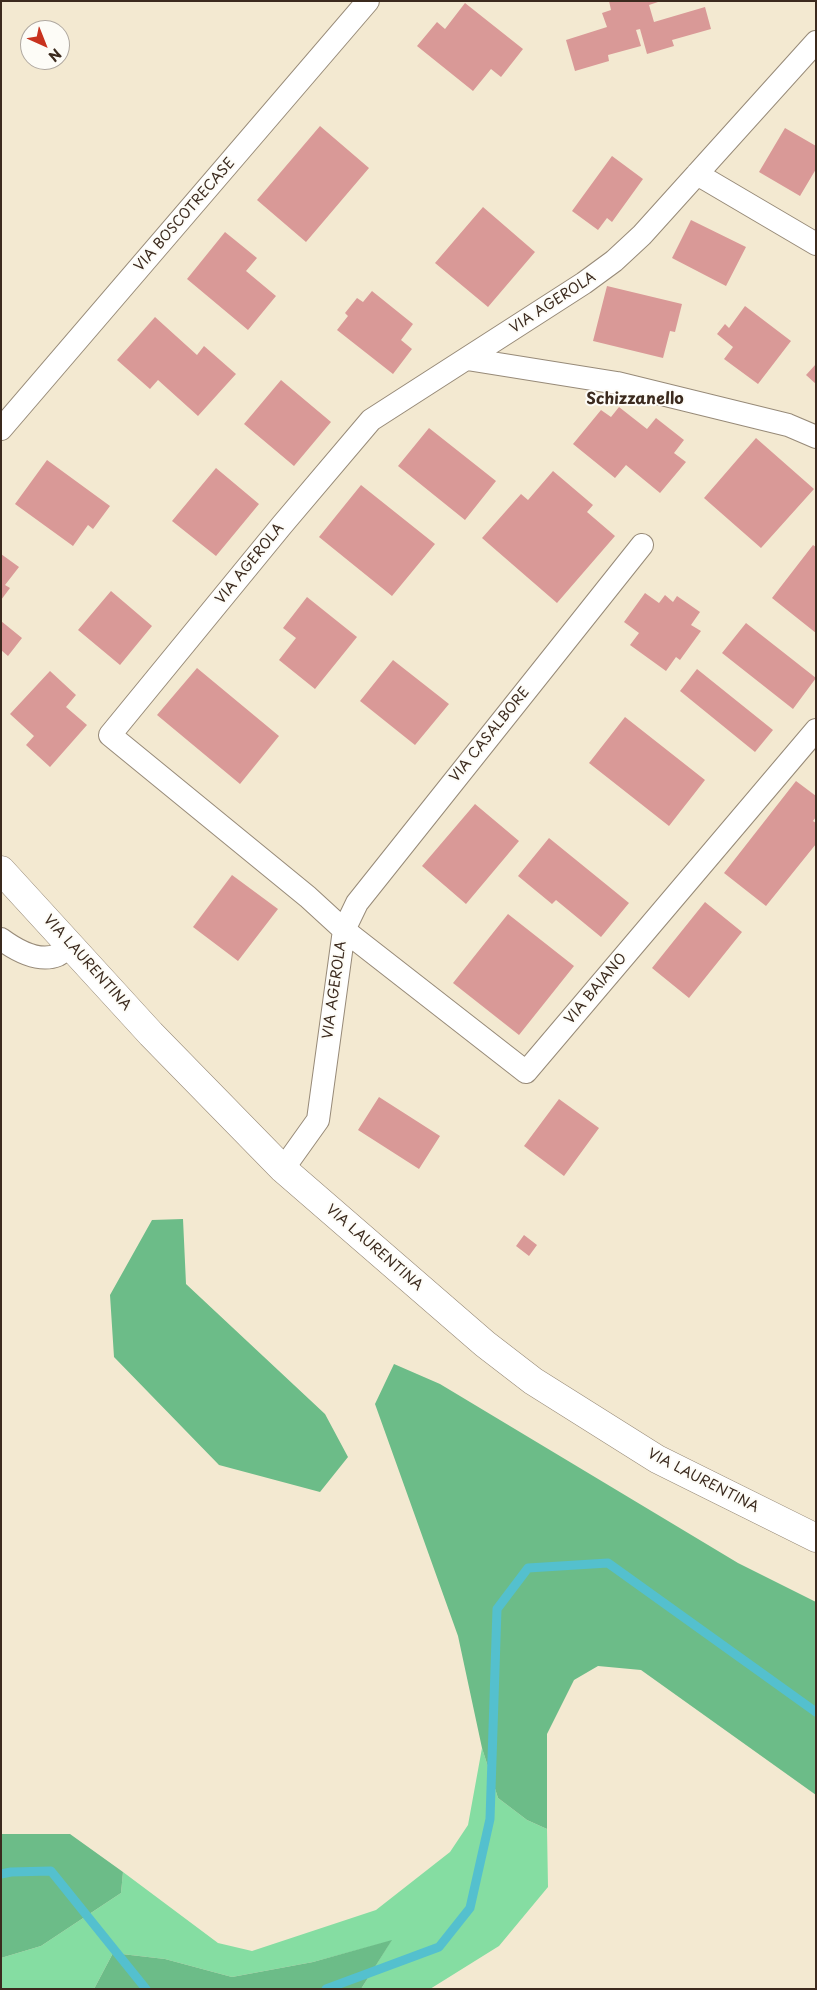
<!DOCTYPE html>
<html>
<head>
<meta charset="utf-8">
<style>
	body { margin:0 }
	#map { position:relative; width:817px; height:1990px; overflow:hidden; background:#f3e9d1; font-family:"Playpen Sans",sans-serif }
	canvas { display:block }
	.frame { position:absolute; inset:0; border:2px solid #3b2a1e; pointer-events:none }
	.north { position:absolute; left:20px; top:20px; width:50px; height:50px; box-sizing:border-box; background:#fdfcf7; border:1px solid #afa8a0; border-radius:50%; rotate:136deg; font-size:14px; font-weight:700; line-height:20px; text-align:center; color:#3b2a1e }
	.north::after { content:''; display:block; margin:auto; width:18px; height:22px; background:#c8321e; clip-path:polygon(50% 0,100% 100%,50% 72%,0 100%) }
</style>
</head>
<body>
<div id="map">
<canvas width="817" height="1990"></canvas>
<div class="frame"></div>
<div class="north">N</div>
</div>
<script>
const g = document.querySelector('canvas').getContext('2d');
g.lineJoin = 'round';
function fill(path, color) { g.fillStyle = color; g.fill(path, 'evenodd'); }
function trace(path, color, width, dash) { g.strokeStyle = color; g.lineWidth = width; g.lineCap = dash ? 'butt' : 'round'; g.setLineDash(dash || []); g.stroke(path); }
function drawText(font, color, halo, rows, align = 'center') {
  g.font = font + ' "Playpen Sans",sans-serif'; g.lineWidth = 4; g.setLineDash([]); g.textBaseline = 'middle'; g.strokeStyle = halo; g.fillStyle = color; for (const [text, x, y, turn = 0] of rows) {
    g.save(); g.translate(x, y); g.rotate((+turn || 0) * Math.PI / 180); g.textAlign = isNaN(turn) ? turn : align; if (halo) g.strokeText(text, 0, 0); g.fillText(text, 0, 0); g.restore();
  }
}
fill(new Path2D(`
	M482 1748 498 1798 527 1820 547 1829 548 1887 499 1946 430 1989H361L391 1941 313 1962 232 1977 165 1959 113 1953 94 1989H1V1958L41 1946 121 1893 123 1872 218 1943 252 1951 376 1910 450 1852 468 1825Z`), '#85dda2');
fill(new Path2D(`
	M183 1219 186 1284 325 1414 348 1457 320 1492 219 1465 114 1357 110 1295 152 1220Z
	M394 1364 440 1384 738 1563 816 1602V1795L641 1670 598 1666 574 1680 547 1734V1829L527 1820 498 1798 482 1748 458 1636 375 1404Z
	M1 1834H70L123 1872 121 1893 41 1946 1 1958Z
	M392 1940 361 1989H94L113 1953 165 1959 232 1977 313 1962Z`), '#6cbc88');
trace(new Path2D(`
	M1 1874 11 1872 51 1871 146 1989
	M326 1989 439 1947 470 1908 490 1819 497 1609 528 1568 608 1563 816 1712`), '#54c0ce', 9);
fill(new Path2D(`
	M609 1H661L649 5 654 22 705 7 711 29 672 40 674 46 647 54 640 29 636 30 641 46 608 55 609 61 575 71 566 40 607 27 602 13 611 10Z
	M465 3 523 49 501 77 491 69 473 91 417 46 437 22 445 29Z
	M320 126 369 168 306 242 257 200Z
	M785 128 816 146V169L800 196 759 172Z
	M612 156 643 179 612 222 607 218 598 230 572 211Z
	M483 207 535 252 488 307 435 263Z
	M691 220 746 247 726 286 672 258Z
	M225 232 257 258 246 271 276 296 248 330 187 279Z
	M607 286 682 304 675 332 670 331 663 358 593 341Z
	M372 291 413 324 401 340 412 349 393 374 337 330 348 316 345 313 357 298 363 302Z
	M745 306 791 341 758 384 724 359 733 347 717 334 725 324 729 328Z
	M155 317 197 355 204 346 236 374 198 416 158 380 150 389 117 360Z
	M816 364V384L806 375Z
	M281 380 331 422 294 466 244 424Z
	M619 407 647 429 656 418 684 440 674 453 686 462 660 493 626 465 615 478 573 444 601 410 611 417Z
	M429 428 496 481 465 520 398 466Z
	M756 438 814 489 761 548 704 498Z
	M47 460 110 506 93 529 88 525 73 546 15 504Z
	M216 468 259 504 216 556 172 521Z
	M553 471 593 505 587 512 615 536 557 603 482 538 521 494 528 500Z
	M361 485 435 544 392 596 319 537Z
	M813 545 816 547V633L772 598Z
	M1 554 19 567 5 585 10 588 1 600Z
	M111 591 152 626 120 665 78 630Z
	M645 593 659 603 665 595 673 602 677 596 700 612 691 625 701 631 680 660 676 657 666 671 630 645 639 633 624 622Z
	M307 597 357 637 315 689 279 660 296 638 283 628Z
	M1 621 22 638 8 656 1 650Z
	M746 623 816 678 793 709 722 653Z
	M393 660 449 704 415 745 360 701Z
	M197 668 279 736 240 784 157 715Z
	M697 669 773 730 755 752 680 691Z
	M50 671 76 695 66 707 87 725 50 767 26 745 34 736 10 714Z
	M625 717 705 780 669 826 589 763Z
	M796 781 816 796V817L813 821 816 823V844L766 906 724 873Z
	M475 804 519 841 466 904 422 866Z
	M549 838 629 903 601 937 556 900 552 904 518 876Z
	M232 875 278 909 238 961 193 927Z
	M705 902 742 932 689 998 652 968Z
	M508 914 574 966 519 1035 453 983Z
	M379 1097 440 1136 419 1169 358 1130Z
	M559 1099 599 1128 564 1176 524 1146Z
	M524 1235 537 1245 529 1256 516 1246Z`), '#d99997');
const minor = new Path2D(`
	M697 174 816 244
	M467 359 617 383 788 425 816 437
	M1 429 368 1
	M642 545 357 903 344 930 526 1072 816 730
	M1 939C16 950 39 963 58 955 62 953 67 948 71 945
	M283 1169 318 1120 344 930 308 897 110 735 282 525 371 420 584 283 614 261 642 235 816 42`);
const secondary = new Path2D(`
	M1 870 151 1034 283 1169 485 1344 533 1381 657 1459 816 1538`);
trace(minor, '#978a78', 24);
trace(secondary, '#978a78', 29);
trace(minor, '#fff', 22);
trace(secondary, '#fff', 28);
drawText('14px', '#3b2a1e', '#fdfcf7', [
	["VIA BOSCOTRECASE",185,215,-49],
	["VIA AGEROLA",553,303,-33],
	["VIA AGEROLA",250,564,-51],
	["VIA CASALBORE",490,735,-51],
	["VIA LAURENTINA",87,963,48],
	["VIA BAIANO",596,989,-50],
	["VIA AGEROLA",335,990,-82],
	["VIA LAURENTINA",374,1248,41],
	["VIA LAURENTINA",703,1481,27]
]);
drawText('bold 16px', '#3b2a1e', '#fdfcf7', [
	["Schizzanello",635,400]
]);
</script>
</body>
</html>
